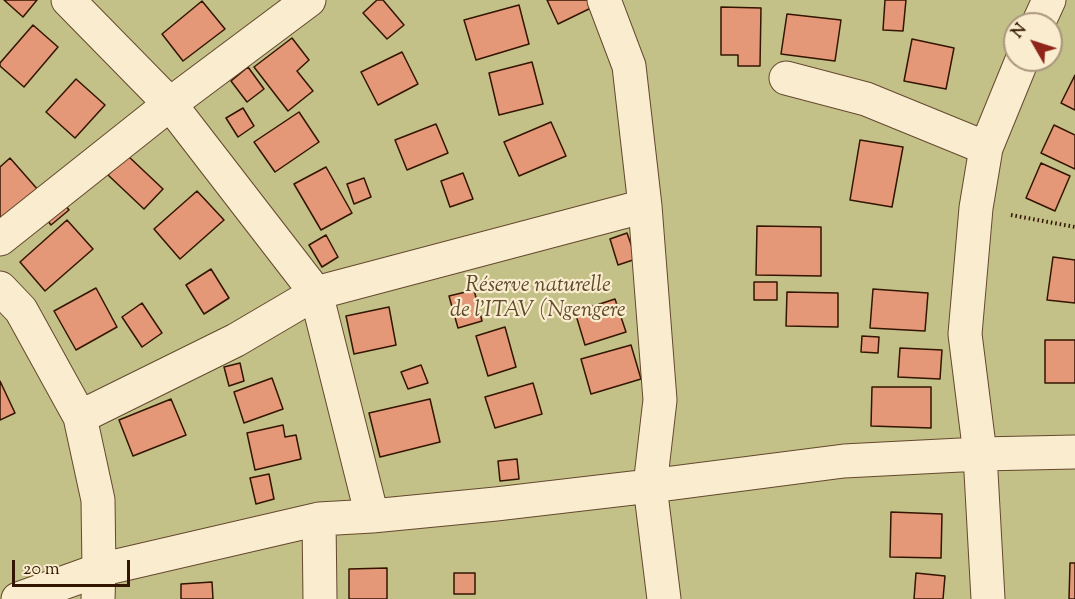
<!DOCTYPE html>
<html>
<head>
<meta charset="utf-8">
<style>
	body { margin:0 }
	#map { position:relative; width:1075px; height:599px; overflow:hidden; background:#f7e1b3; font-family:"Sorts Mill Goudy",serif }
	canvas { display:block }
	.north { position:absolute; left:1003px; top:12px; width:60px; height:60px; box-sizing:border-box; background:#faecce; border:2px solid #aa967c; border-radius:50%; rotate:309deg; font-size:16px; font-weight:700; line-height:24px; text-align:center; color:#331501 }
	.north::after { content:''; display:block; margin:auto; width:21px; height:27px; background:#8f2418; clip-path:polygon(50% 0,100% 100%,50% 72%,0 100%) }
	.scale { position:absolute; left:12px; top:560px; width:118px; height:27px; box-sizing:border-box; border:3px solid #331501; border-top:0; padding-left:8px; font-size:18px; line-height:21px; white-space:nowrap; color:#331501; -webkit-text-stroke:4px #faecce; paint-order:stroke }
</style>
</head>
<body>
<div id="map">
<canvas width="1075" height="599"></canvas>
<div class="north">N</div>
<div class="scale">20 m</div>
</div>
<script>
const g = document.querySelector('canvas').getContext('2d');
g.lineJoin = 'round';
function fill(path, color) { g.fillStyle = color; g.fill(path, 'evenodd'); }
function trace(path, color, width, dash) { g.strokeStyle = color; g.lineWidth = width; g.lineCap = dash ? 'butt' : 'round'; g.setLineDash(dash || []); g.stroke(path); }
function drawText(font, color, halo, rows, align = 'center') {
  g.font = font + ' "Sorts Mill Goudy",serif'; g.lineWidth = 4.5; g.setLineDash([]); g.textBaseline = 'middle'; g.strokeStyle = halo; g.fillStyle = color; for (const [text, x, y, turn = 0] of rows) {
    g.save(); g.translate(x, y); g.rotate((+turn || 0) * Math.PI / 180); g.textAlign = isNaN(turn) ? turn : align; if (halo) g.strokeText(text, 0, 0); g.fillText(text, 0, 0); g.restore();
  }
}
fill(new Path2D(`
	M0 0H1075V599H0ZM1015 24H1051V60H1015Z`), '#c3c188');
const building = new Path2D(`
	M4 0H37L23 17Z
	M377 0H383L404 25 387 39 363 13Z
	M547 0H590L593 7 558 24Z
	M885 0H906L903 31 883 30Z
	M202 1 225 29 183 61 162 34Z
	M519 5 529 44 476 60 464 20Z
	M721 7 761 8 760 66H738V55H721Z
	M787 14 841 20 835 61 781 54Z
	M33 25 58 47 24 87 0 66V63Z
	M292 38 309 60 297 71 313 91 288 111 254 67Z
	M912 39 954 48 946 89 904 81Z
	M402 52 418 84 378 105 361 72Z
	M532 62 543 104 499 115 489 73Z
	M248 67 264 89 247 102 231 81Z
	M1075 75V110L1061 103Z
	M76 79 105 105 75 138 46 112Z
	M243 108 254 126 238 137 226 118Z
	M299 112 319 142 275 172 254 142Z
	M551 122 566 156 519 176 504 142Z
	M436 124 448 153 407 170 395 140Z
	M1054 125 1075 135V169L1041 153Z
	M860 140 903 147 892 207 850 200Z
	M127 155 163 189 144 209 108 175Z
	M10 158 39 191 0 226V167Z
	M1041 163 1070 176 1055 211 1026 198Z
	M326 167 352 213 321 230 294 184Z
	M463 173 473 199 450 207 441 181Z
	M364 178 371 197 354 204 347 184Z
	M197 191 224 220 180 259 154 229Z
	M59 197 69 210 51 225 41 212Z
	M67 220 93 249 45 291 20 262Z
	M757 226 821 227V276L756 275Z
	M627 233 636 259 618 265 610 239Z
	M326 235 338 257 322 267 309 245Z
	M1053 257 1075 260V303L1047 300Z
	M211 269 229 298 204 314 186 285Z
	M754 282H777V300H754Z
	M96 288 117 327 76 350 54 311Z
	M873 289 928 293 925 331 870 328Z
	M474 290 482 321 458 328 449 296Z
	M787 292 838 293V327L786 326Z
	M615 299 626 332 585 345 575 312Z
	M142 303 162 333 142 347 122 317Z
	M389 307 396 345 354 354 346 316Z
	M505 327 516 367 488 376 476 336Z
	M862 336 879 337 878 353 861 352Z
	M1045 340H1075V383H1045Z
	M631 345 641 379 591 394 581 359Z
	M900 348 942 350 940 379 898 377Z
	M240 363 244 381 229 386 224 367Z
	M421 365 428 383 408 389 401 372Z
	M272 378 283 409 244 423 234 392Z
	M0 381 15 413 0 420Z
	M533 383 542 414 495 428 485 397Z
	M872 387H931V428L871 426Z
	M171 399 186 435 133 456 119 420Z
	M430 399 440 442 380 457 369 413Z
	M283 425 285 437 296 435 301 459 255 470 247 433Z
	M517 459 519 479 500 481 498 461Z
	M269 474 274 499 256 504 250 478Z
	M891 512 942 514 941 558 890 557Z
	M1070 563H1075V599H1069Z
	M387 568V599H349V569Z
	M454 573H475V594H454Z
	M916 573 945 576 943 599H914Z
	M212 582 213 599H181V584Z`);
fill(building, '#e49877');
trace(building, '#331501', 1.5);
const minor = new Path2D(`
	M68 0 170 104 316 293 372 516
	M604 0 629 66 645 206 660 400 650 486 664 599
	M1038 24 1049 0
	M786 78 866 99 986 148
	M0 239 170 104 309 0
	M0 288 21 310 80 417 98 500 99 570 98 599
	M80 417 236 340 316 293 645 206
	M319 519 320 599
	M18 599 99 570 319 519 372 516 496 504 650 486 844 461 980 454 1075 452
	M988 599 980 454 965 334 976 208 986 148 1022 60`);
trace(minor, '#64482e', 35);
trace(new Path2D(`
	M1011 215 1075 227`), '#331501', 4, [1.5, 3]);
trace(minor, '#faecce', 33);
drawText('italic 22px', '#5e492a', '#faecce', [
	["Réserve naturelle",538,287],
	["de l'ITAV (Ngengere",538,312]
]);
</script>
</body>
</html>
